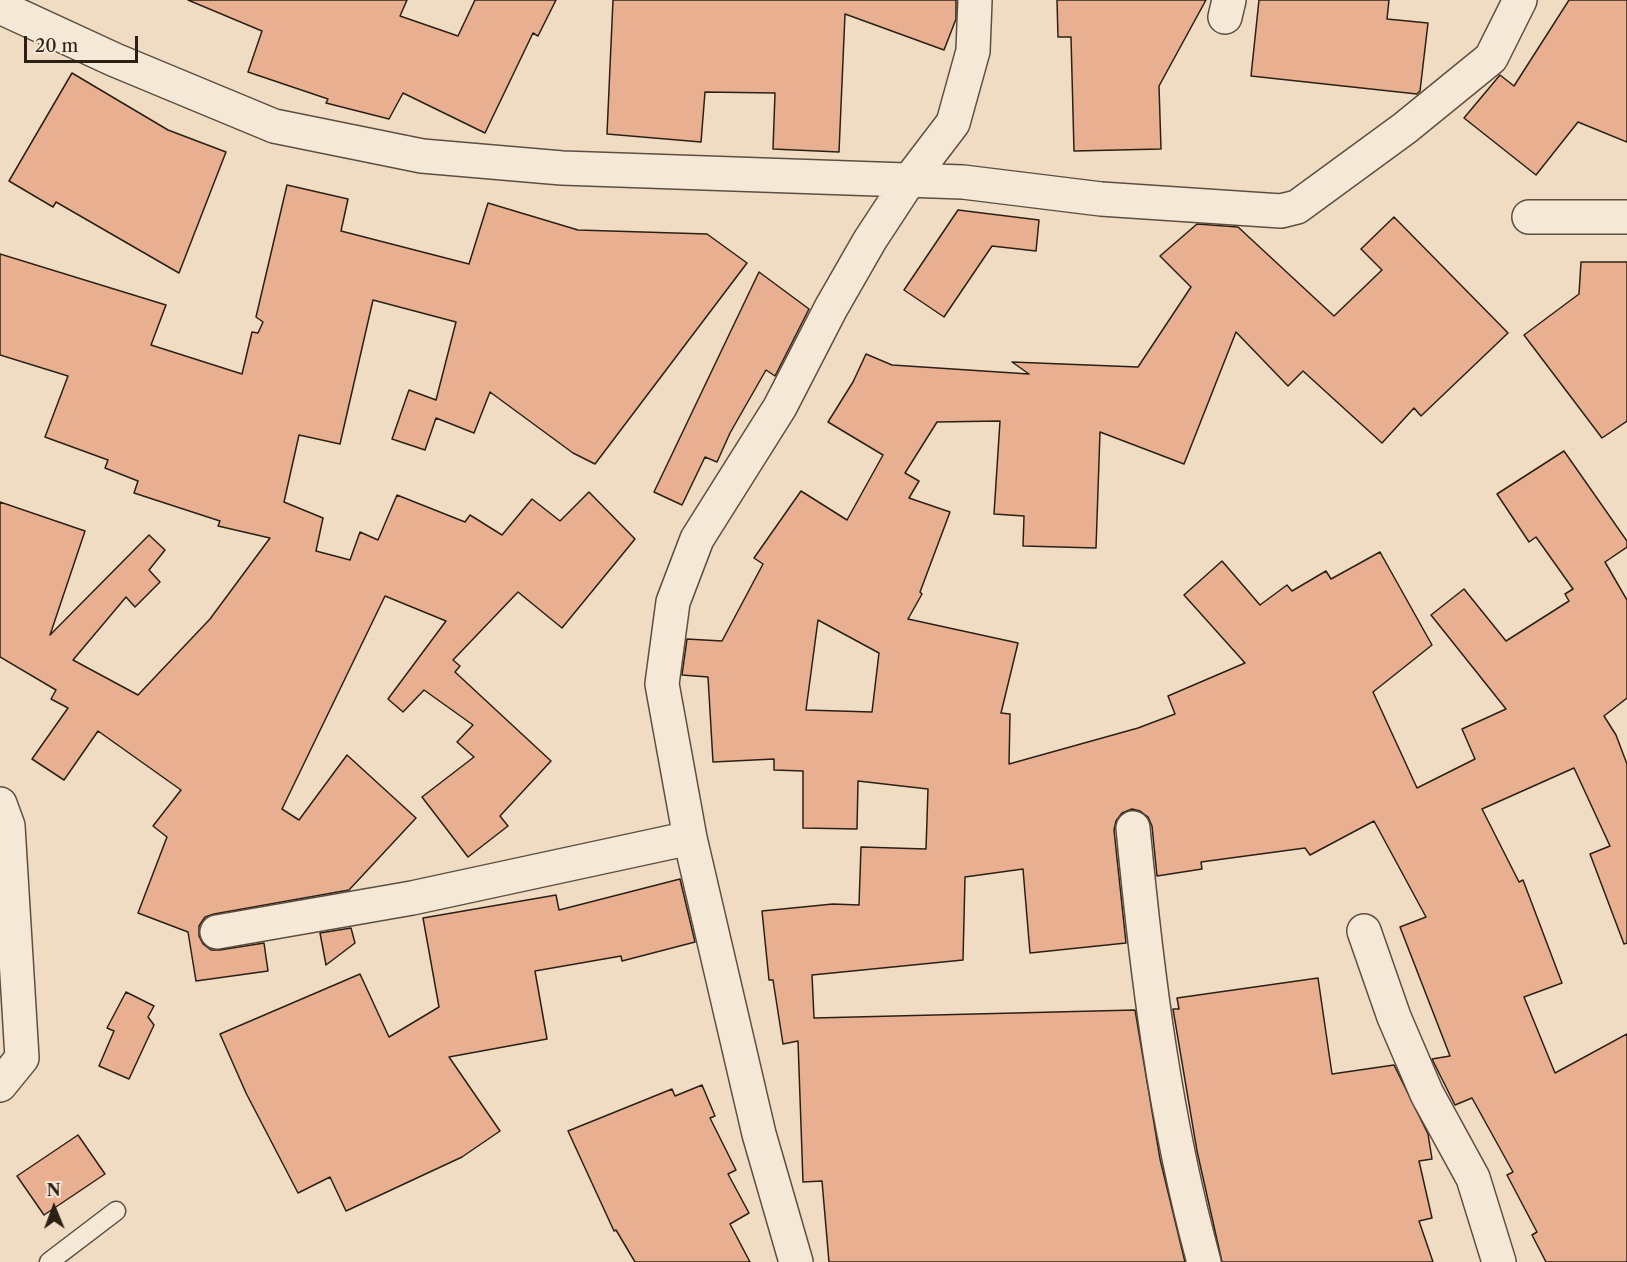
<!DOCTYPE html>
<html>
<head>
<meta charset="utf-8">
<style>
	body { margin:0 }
	#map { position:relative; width:1627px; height:1262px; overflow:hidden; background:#efdcc2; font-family:"Libre Caslon Text",serif }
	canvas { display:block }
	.north { position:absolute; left:24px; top:1178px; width:60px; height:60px; -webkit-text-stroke:4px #f5e8d7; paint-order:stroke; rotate:359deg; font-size:16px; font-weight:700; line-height:24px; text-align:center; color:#2b2016 }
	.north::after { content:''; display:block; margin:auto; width:21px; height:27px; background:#2b2016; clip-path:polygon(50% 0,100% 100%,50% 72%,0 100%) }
	.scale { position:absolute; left:24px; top:36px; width:114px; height:27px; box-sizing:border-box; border:3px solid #2b2016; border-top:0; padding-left:8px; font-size:18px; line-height:21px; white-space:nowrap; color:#2b2016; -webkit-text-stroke:4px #f5e8d7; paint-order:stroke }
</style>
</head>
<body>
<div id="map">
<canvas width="1627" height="1262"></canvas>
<div class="north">N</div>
<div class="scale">20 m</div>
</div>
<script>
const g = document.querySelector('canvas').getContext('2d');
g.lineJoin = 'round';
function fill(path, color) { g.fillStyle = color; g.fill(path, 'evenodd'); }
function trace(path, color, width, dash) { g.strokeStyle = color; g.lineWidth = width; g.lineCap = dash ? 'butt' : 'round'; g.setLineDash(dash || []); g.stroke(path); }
const building = new Path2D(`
	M188 0H407L400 16 458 36 475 0H556L538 36 533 33 485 133 403 93 389 119 326 103 328 99 248 72 262 31Z
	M613 0H956V19L944 50 845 14 839 152 773 149 775 93 705 92 701 142 607 134Z
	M1057 0H1206L1159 86 1161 149 1074 151 1071 37H1058Z
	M1259 0H1389L1387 19 1428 23 1420 91 1417 94 1251 76Z
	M1569 0H1627V142L1578 122 1536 175 1464 118 1500 75 1514 86Z
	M72 73 168 130 226 152 179 273 56 202 53 207 9 181Z
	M287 185 348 199 341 231 469 264 488 203 578 230 707 234 747 263 595 464 573 453 490 392 474 433 436 418 425 450 392 439 409 390 436 400 456 322 373 300 340 444 299 435 284 502 323 518 316 551 350 560 360 532 378 540 397 495 465 522 470 515 502 535 532 499 560 521 589 492 635 539 562 628 518 592 453 660 460 666 455 672 551 761 500 816 508 826 468 857 422 797 474 757 457 742 473 725 424 690 403 712 388 699 446 621 385 596 282 809 299 820 347 755 416 818 349 890 214 914 205 917 199 926V936L203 944 211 950H220L264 943 268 971 196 981 188 932 138 913 167 837 153 826 181 790 98 731 64 780 32 759 68 708 51 699 56 690 0 657V502L85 531 50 635 149 535 165 550 149 570 160 582 135 607 126 597 73 660 138 695 210 619 270 538 218 526 220 521 134 493 138 481 105 468 108 460 45 437 68 376 0 355V254L166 305 151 345 242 374 252 332 258 333 263 322 256 317Z
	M958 210 1039 220 1036 251 992 246 944 317 904 290Z
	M1394 217 1508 333 1421 416 1414 408 1382 443 1303 371 1288 386 1236 332 1184 464 1100 432 1096 548 1023 546 1024 516 994 514 1000 421 937 422 905 473 919 481 909 498 950 512 920 592 922 594 908 619 1018 643 1001 713 1010 714 1009 764 1138 728 1175 714 1168 696 1245 663 1184 595 1222 561 1260 605 1287 585 1292 591 1326 571 1331 579 1380 552 1432 645 1373 692 1417 788 1475 759 1462 729 1506 709 1431 615 1464 589 1506 641 1569 601 1565 594 1573 589 1536 537 1529 542 1497 494 1564 451 1627 541V547L1605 562 1627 600V698L1604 716 1616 735 1627 764V943L1624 944 1590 854 1610 846 1574 768 1482 809 1519 882 1523 880 1562 983 1524 997 1555 1073 1627 1034V1262H1546L1532 1235 1537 1232 1507 1175 1513 1172 1472 1098 1455 1105 1432 1059 1450 1056 1400 927 1426 917 1374 821 1310 855 1305 848 1201 862 1202 869 1157 876 1152 826 1148 817 1140 811 1132 809 1122 813 1116 821 1114 830 1126 943 1030 953 1023 869 965 877 963 960 812 975 814 1018 1135 1010 1160 1159 1185 1262H829L822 1181 803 1182 798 1041 783 1044 773 980H769L762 911 833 904 859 905 861 847 926 849 928 789 858 781 857 829 803 828V771L774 770V759L713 762 708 677 682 675 687 639 722 641 763 564 754 558 801 491 847 520 883 455 828 422 853 382 866 354 892 365 1029 374 1012 362 1138 367 1191 287 1160 256 1197 224 1238 227 1334 316 1382 270 1361 249ZM818 620 879 653 872 712 806 710Z
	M1581 262H1627V421L1602 438 1524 335 1579 294Z
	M759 272 809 309 775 376 766 370 730 433 717 462 705 457 682 505 654 492Z
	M680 879 695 942 622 961 621 956 535 971 547 1039 449 1057 500 1131 462 1157 346 1211 330 1177 298 1193 246 1093 220 1034 360 974 389 1037 439 1007 423 918 556 895 559 910Z
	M351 928 355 943 326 965 320 933Z
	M1318 978 1332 1074 1394 1065 1428 1134 1432 1159 1419 1161 1432 1218 1419 1221 1433 1262H1222L1197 1151 1173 1009H1179L1177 998Z
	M126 992 154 1006 148 1017 154 1025 129 1079 99 1066 114 1031 107 1028Z
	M702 1085 715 1116 710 1118 736 1170 728 1174 749 1213 730 1224 750 1262H635L616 1230 614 1231 568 1131 672 1089 675 1096Z
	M78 1135 105 1174 44 1215 17 1176Z`);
fill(building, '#e8b091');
trace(building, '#2b2016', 1.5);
const service = new Path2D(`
	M49 1262 116 1211`);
const minor = new Path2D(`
	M0 7 115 60 274 126 422 156 562 168 963 182 1101 199 1281 211 1297 207 1405 128 1491 58 1520 0
	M1225 17 1229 0
	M1529 217H1627
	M0 804 8 826 22 1058 0 1085
	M1133 828C1147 975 1165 1120 1204 1262
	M1364 931 1394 1017 1427 1094 1473 1178 1499 1262
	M217 932 412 898 690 838
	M796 1262 759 1134 690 838 662 684 673 602 697 539 780 407 831 308 870 240 908 182 953 123 973 51 975 0`);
trace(service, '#5c4f41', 21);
trace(minor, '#5c4f41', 36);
trace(service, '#f5e8d7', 18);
trace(minor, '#f5e8d7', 33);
</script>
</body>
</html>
